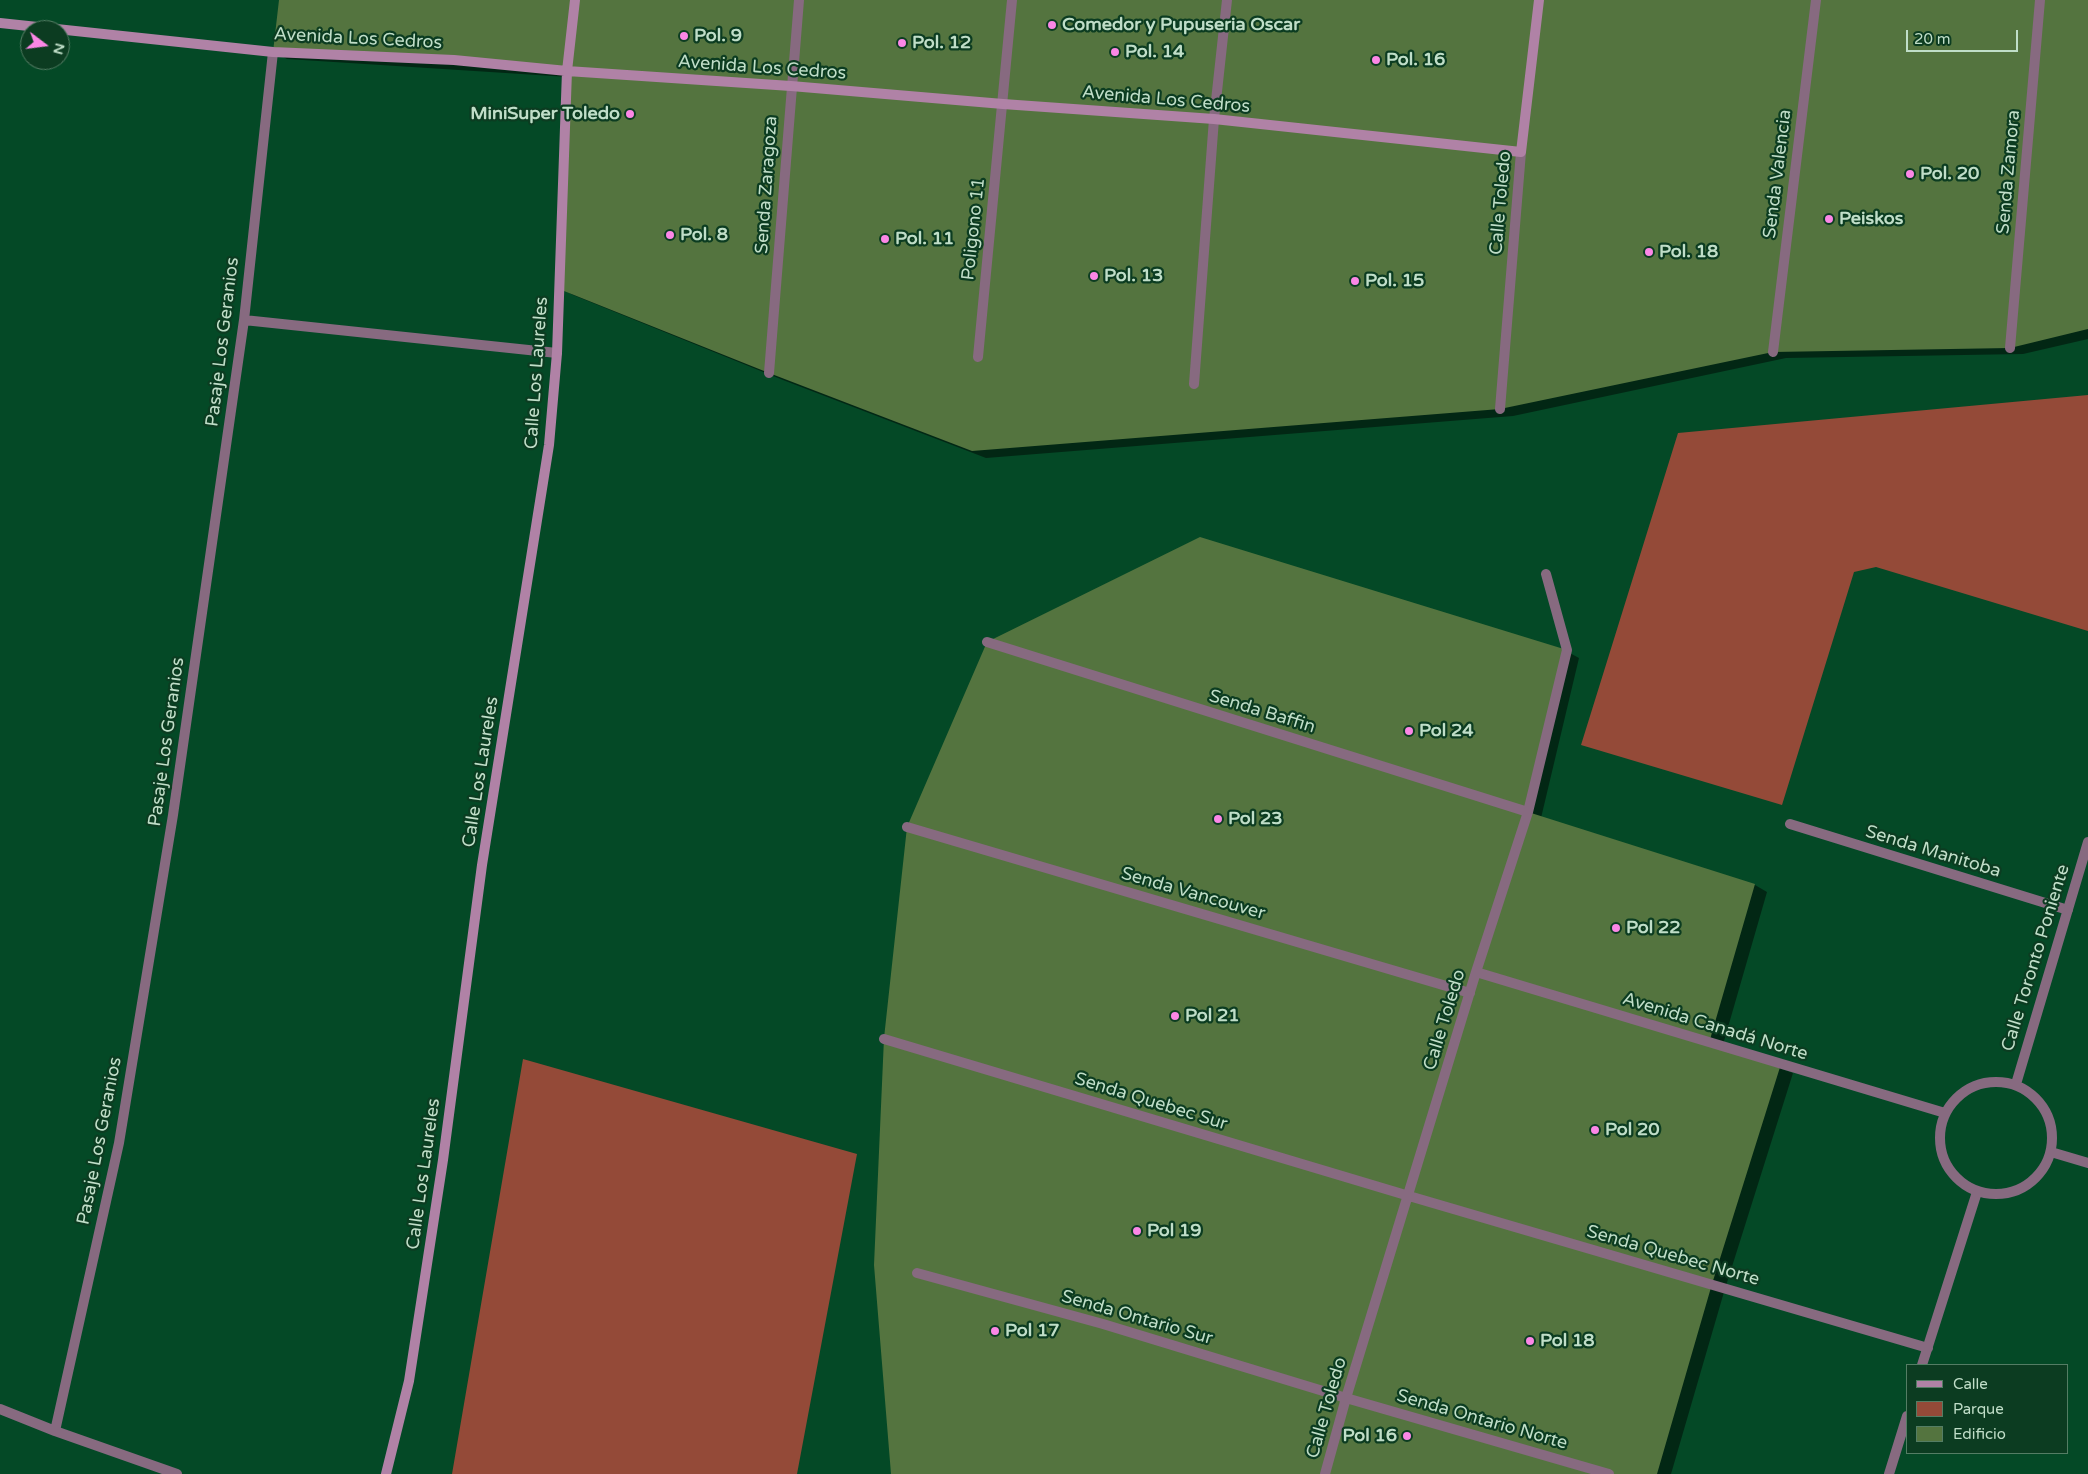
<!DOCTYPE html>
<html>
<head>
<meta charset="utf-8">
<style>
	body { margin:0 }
	#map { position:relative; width:2088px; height:1474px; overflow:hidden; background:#044926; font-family:"Varela Round",sans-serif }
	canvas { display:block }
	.legend { position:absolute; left:1906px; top:1364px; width:162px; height:90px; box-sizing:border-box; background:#0c3c21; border:1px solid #547d64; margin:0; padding:6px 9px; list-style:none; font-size:15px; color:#c0dec8 }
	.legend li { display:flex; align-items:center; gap:10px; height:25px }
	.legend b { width:25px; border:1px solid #547d64 }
	.north { position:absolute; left:20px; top:20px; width:50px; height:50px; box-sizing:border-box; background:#0c3c21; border:1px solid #547d64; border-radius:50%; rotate:105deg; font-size:14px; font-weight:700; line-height:20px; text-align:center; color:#c0dec8 }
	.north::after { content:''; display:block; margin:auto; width:18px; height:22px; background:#fb87e6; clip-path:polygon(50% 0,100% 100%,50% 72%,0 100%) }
	.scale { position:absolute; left:1906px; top:30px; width:112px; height:22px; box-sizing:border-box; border:2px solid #c0dec8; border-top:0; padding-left:6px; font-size:15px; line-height:18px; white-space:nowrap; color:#c0dec8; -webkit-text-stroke:4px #0c3c21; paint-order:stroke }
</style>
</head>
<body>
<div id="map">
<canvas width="2088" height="1474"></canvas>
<ul class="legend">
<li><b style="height:6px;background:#b082a6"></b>Calle</li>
<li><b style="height:14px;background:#944a38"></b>Parque</li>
<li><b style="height:14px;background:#54743f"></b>Edificio</li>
</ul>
<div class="north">N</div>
<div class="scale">20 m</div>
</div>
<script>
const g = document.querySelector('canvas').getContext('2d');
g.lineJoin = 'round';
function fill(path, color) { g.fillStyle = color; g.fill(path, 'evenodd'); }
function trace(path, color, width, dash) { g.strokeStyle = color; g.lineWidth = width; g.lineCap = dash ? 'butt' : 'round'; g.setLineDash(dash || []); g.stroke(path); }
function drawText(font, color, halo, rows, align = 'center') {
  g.font = font + ' "Varela Round",sans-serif'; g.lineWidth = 4.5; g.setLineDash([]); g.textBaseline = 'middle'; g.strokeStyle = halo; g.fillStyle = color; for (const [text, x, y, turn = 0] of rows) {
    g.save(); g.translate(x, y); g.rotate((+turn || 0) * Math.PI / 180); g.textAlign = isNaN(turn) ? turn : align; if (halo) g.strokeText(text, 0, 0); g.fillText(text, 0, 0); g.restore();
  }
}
fill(new Path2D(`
	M2088 395V631L1876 567 1854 572 1782 805 1581 745 1678 433Z
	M523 1059 857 1154 797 1474H452Z`), '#944a38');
fill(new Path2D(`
	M280 0H2088V339L2023 354 1786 358 1513 416 986 458 783 380 573 295 560 288 568 77 287 59 274 52Z
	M1566 651 1579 658 1541 818 1755 885 1767 892 1722 1048 1793 1073 1724 1292 1671 1474H892Z`), '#0007');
fill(new Path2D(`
	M279 0H2088V329L2010 348 1773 352 1500 409 972 451 769 373 559 289 567 71 273 52Z
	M1200 537 1567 650 1528 812 1755 884 1709 1043 1781 1064 1712 1284 1657 1474H891L874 1265 884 1038 907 827 987 642Z`), '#54743f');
trace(new Path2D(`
	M244 320 557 353
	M2010 348 2040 0
	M1773 352 1816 0
	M978 357 1012 0
	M769 373 799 0
	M1194 384 1214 119 1227 0
	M1500 409 1521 152
	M987 642 1528 812
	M1790 824 2068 910
	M907 827 1470 993
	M1476 972 1945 1113
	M884 1039 1409 1196 1928 1348
	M1940 1138a56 56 0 1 1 112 0a56 56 0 1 1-112 0Z
	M2016 1084 2088 842
	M2051 1152 2088 1163
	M917 1273 1103 1324 1346 1398 1609 1474
	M1922 1365 1977 1192
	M0 1409 55 1431 177 1474
	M55 1431 119 1143 173 815 244 320 273 52
	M1325 1474 1346 1398 1476 972 1528 812 1567 650 1546 574
	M1889 1474 1907 1416`), '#876a80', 10);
trace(new Path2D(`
	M0 23 273 52 454 60 567 71 791 86 1003 104 1214 119 1521 152 1539 0
	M386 1474 409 1381 443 1160 482 865 549 445 557 353 567 71 575 0`), '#b082a6', 10);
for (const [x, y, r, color] of [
	[1052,25,5,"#fb87e6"],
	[684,36,5,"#fb87e6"],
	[902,43,5,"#fb87e6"],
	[1115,52,5,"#fb87e6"],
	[1376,60,5,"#fb87e6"],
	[630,114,5,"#fb87e6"],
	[1910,174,5,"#fb87e6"],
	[1829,219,5,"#fb87e6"],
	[670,235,5,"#fb87e6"],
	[885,239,5,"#fb87e6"],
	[1649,252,5,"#fb87e6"],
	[1094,276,5,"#fb87e6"],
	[1355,281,5,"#fb87e6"],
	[1409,731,5,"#fb87e6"],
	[1218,819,5,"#fb87e6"],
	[1616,928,5,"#fb87e6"],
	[1175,1016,5,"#fb87e6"],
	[1595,1130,5,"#fb87e6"],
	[1137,1231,5,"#fb87e6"],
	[995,1331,5,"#fb87e6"],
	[1530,1341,5,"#fb87e6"],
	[1407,1436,5,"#fb87e6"]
]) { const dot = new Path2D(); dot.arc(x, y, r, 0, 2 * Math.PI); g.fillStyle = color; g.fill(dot); trace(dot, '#0c3c21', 2); }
drawText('bold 18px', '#c0dec8', '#0c3c21', [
	["Comedor y Pupuseria Oscar",1062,25],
	["Pol. 9",694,36],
	["Pol. 12",912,43],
	["Pol. 14",1125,52],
	["Pol. 16",1386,60],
	["MiniSuper Toledo",620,114,"right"],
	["Pol. 20",1920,174],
	["Peiskos",1839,219],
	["Pol. 8",680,235],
	["Pol. 11",895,239],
	["Pol. 18",1659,252],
	["Pol. 13",1104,276],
	["Pol. 15",1365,281],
	["Pol 24",1419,731],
	["Pol 23",1228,819],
	["Pol 22",1626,928],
	["Pol 21",1185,1016],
	["Pol 20",1605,1130],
	["Pol 19",1147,1231],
	["Pol 17",1005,1331],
	["Pol 18",1540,1341],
	["Pol 16",1397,1436,"right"]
], 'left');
drawText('18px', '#c0dec8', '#0c3c21', [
	["Avenida Los Cedros",358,39,3],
	["Avenida Los Cedros",762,68,4],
	["Avenida Los Cedros",1166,100,5],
	["Senda Zamora",2009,172,-85],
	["Senda Valencia",1778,174,-83],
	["Senda Zaragoza",767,185,-86],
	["Calle Toledo",1501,203,-85],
	["Poligono 11",974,229,-84],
	["Pasaje Los Geranios",223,342,-83],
	["Calle Los Laureles",537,373,-86],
	["Senda Baffin",1262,712,17],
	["Pasaje Los Geranios",167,742,-82],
	["Calle Los Laureles",481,772,-81],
	["Senda Manitoba",1933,852,17],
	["Senda Vancouver",1193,894,16],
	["Calle Toronto Poniente",2036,958,-73],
	["Calle Toledo",1445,1020,-73],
	["Avenida Canadá Norte",1715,1027,17],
	["Senda Quebec Sur",1151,1102,17],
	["Pasaje Los Geranios",100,1141,-79],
	["Calle Los Laureles",424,1174,-82],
	["Senda Quebec Norte",1673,1256,16],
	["Senda Ontario Sur",1137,1318,16],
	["Calle Toledo",1327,1408,-74],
	["Senda Ontario Norte",1482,1420,16]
]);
</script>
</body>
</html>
